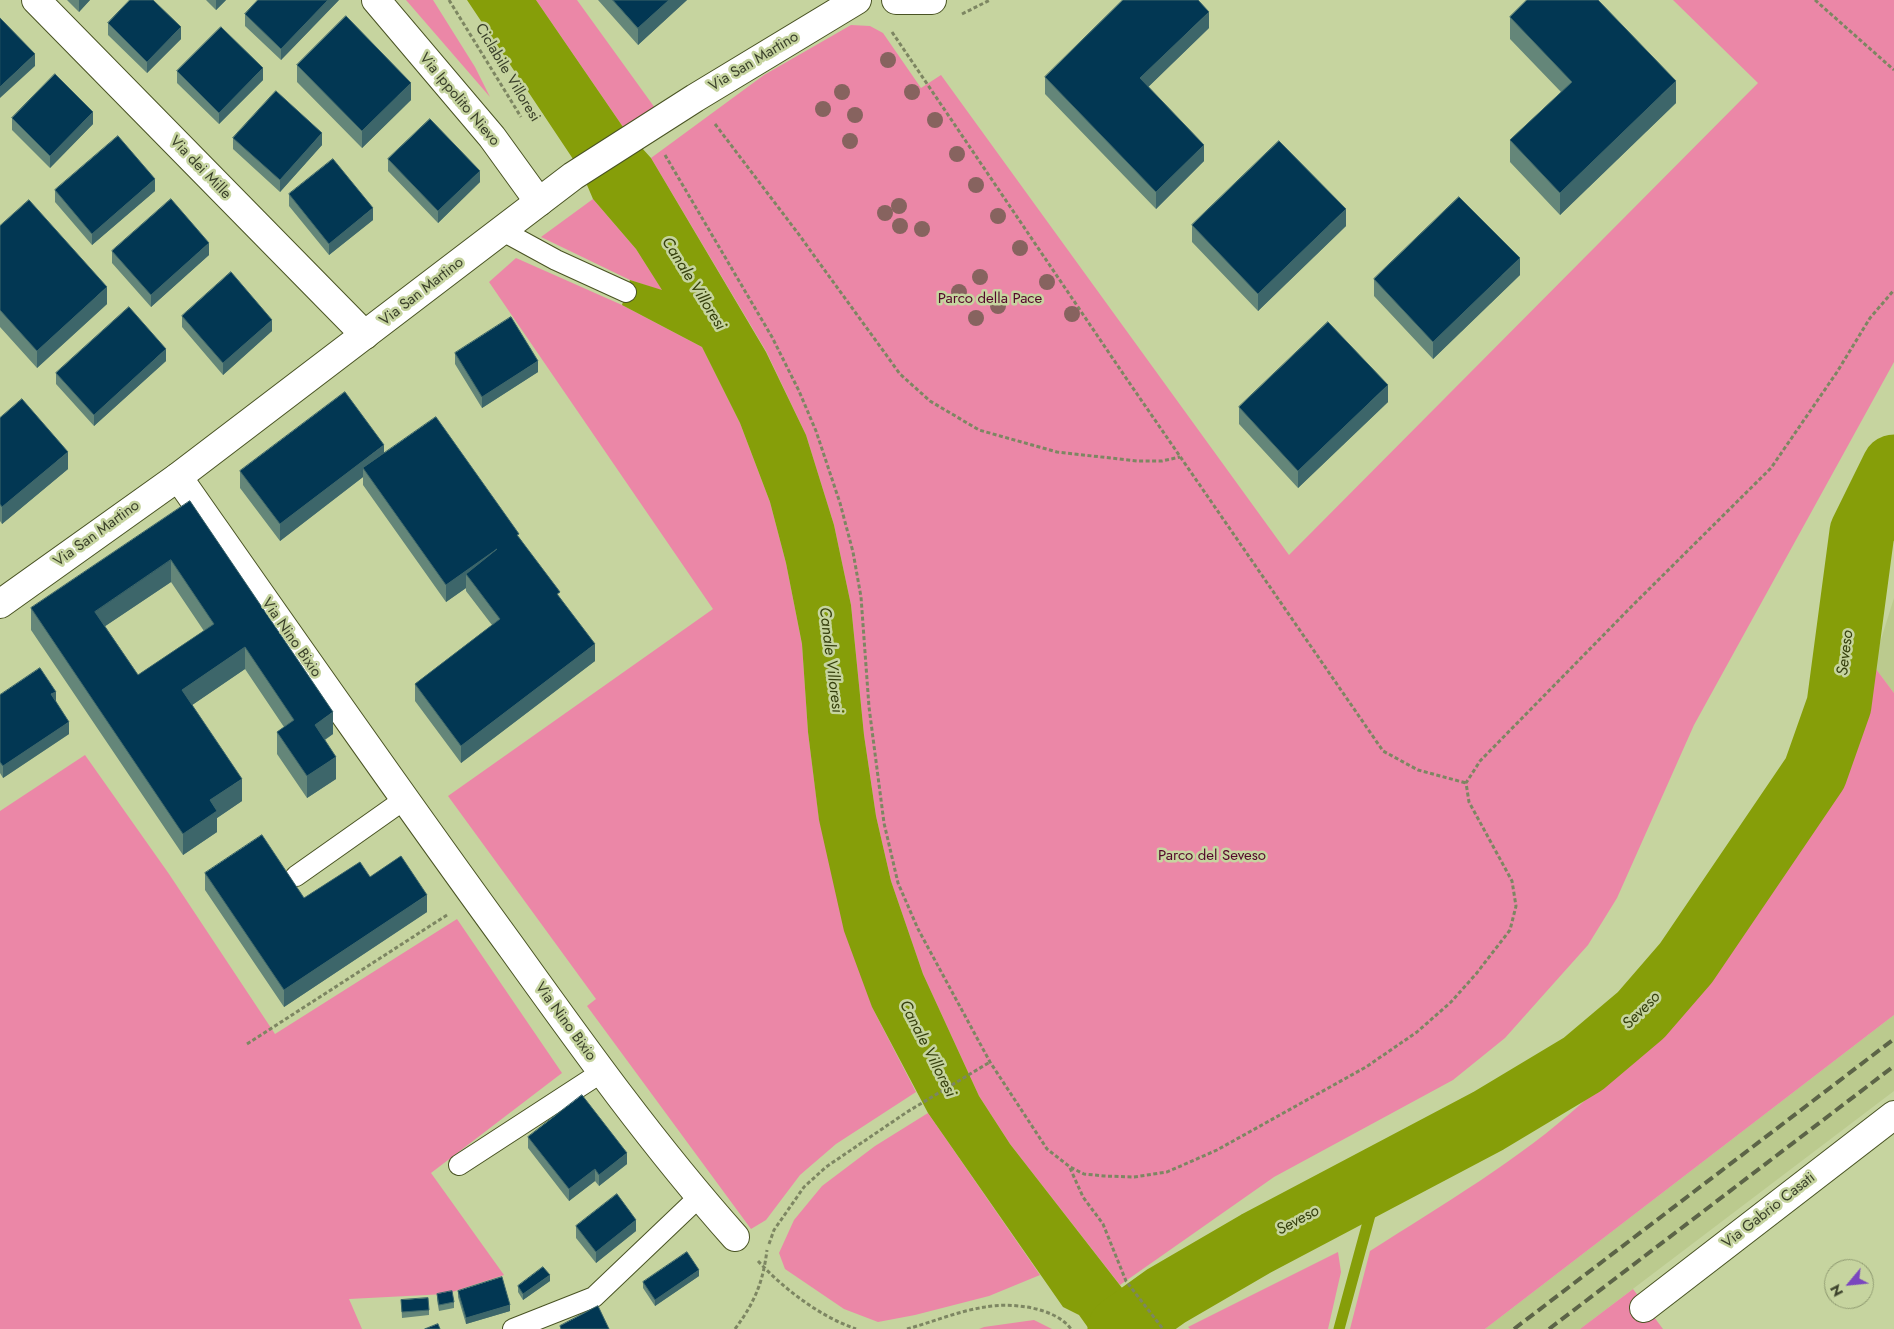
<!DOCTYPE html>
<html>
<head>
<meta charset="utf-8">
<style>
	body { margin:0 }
	#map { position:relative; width:1894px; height:1329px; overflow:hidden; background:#c6d49f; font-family:Jost,sans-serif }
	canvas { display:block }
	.north { position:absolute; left:1824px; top:1259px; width:50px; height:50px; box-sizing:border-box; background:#c6d49f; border:1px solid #8e9970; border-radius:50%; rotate:242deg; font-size:14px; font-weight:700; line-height:20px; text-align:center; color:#3a402a }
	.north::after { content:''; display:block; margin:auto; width:18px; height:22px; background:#7a46be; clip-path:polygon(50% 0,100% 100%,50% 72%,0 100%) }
</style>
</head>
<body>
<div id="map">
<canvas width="1894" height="1329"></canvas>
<div class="north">N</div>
</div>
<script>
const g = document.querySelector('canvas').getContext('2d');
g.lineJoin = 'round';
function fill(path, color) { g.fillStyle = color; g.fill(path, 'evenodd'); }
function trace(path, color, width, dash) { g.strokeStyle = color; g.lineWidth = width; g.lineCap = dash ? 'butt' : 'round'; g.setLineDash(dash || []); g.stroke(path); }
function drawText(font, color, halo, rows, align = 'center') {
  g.font = font + ' Jost,sans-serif'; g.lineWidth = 5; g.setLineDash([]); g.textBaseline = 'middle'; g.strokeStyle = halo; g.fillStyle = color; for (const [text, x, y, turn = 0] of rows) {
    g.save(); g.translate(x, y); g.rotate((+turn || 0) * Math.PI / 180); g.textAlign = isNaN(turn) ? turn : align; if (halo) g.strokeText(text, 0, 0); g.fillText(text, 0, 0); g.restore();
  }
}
fill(new Path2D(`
	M1894 598V693L1873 665Z
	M1894 1015V1091L1580 1329H1485Z`), '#bbca8e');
fill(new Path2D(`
	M406 0H433L475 67 490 97Z
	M536 0H577L655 108 623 127Z
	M1673 0H1894V362L1694 725 1617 898 1588 945 1546 992 1505 1038 1453 1080 1274 1177 1120 1285 1010 1144 979 1096 923 974 891 881 876 816 864 735 851 605 834 525 806 435 766 351 651 158 764 75 851 25 870 26 883 33 921 88 941 75 1289 555 1758 83Z
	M593 199 636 249 663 291 630 280 541 237Z
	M516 258 622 305 702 347 740 423 770 502 786 563 802 644 808 732 819 819 872 1007 916 1092 836 1144 800 1175 766 1220 751 1229 587 1006 596 999 448 796 713 609 489 282Z
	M1873 665 1894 693V1015L1485 1329H1350L1370 1251C1442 1205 1519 1160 1582 1103 1669 1025 1742 929 1800 827 1811 808 1824 789 1833 769 1848 735 1860 699 1873 665Z
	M85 755 169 874 275 1034 457 919 562 1073 431 1173 504 1275 446 1294 349 1299 362 1329H0V811Z
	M928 1113 1040 1275 989 1296 915 1315 878 1322 844 1309 785 1269 779 1253 794 1220 822 1186 875 1146Z
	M1338 1252 1341 1272 1328 1329H1190L1188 1327Z
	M1633 1289 1663 1329H1580Z
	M1034 1320 1052 1329H979L984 1327Z`), '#eb87a7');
fill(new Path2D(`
	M467 0H536L623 127 651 158 766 352 806 435 834 525 851 605 864 735 876 816 891 881 923 974 979 1096 1010 1144 1154 1329H1089L1079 1315 1063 1307 928 1113 872 1007 844 931 819 820 808 732 802 644 786 563 770 502 740 423 702 347 622 305 630 280 662 290 636 249 593 199 581 171Z`), '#869e09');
trace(new Path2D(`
	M1339 1329 1380 1178`), '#869e09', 11);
trace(new Path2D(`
	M1120 1329 1166 1296 1257 1243 1488 1121 1583 1064 1641 1015 1686 963 1815 773 1839 705 1862 532 1894 467`), '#869e09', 65);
const lane = new Path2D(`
	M501 230 556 260 626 292
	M296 876 405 799
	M459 1165 602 1072
	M513 1329 594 1297 699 1197`);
const street = new Path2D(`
	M36 0 365 335
	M376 0 492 137 539 202
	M178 477C288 634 398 792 512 948 583 1047 654 1146 735 1237
	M1644 1308 1894 1115`);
const secondary = new Path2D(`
	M896 0H932
	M0 604 178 477 573 176 695 98 857 0`);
trace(lane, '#495323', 22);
trace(street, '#495323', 30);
trace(secondary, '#495323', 30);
trace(new Path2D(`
	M449 0 521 117
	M1815 0 1894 70
	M962 14 990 0
	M892 32 1126 378 1383 751 1418 770 1466 783
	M715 124 797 232 900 374 930 401 979 430 1057 452 1137 461H1162L1180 457
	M665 155 772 337 799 391 816 431 840 503 853 552 861 597 869 707 884 823 898 883 918 929 990 1062 1047 1149 1070 1167 1084 1174 1104 1176 1134 1177 1167 1172 1217 1150 1366 1067 1417 1032 1451 1002 1476 974 1510 930 1516 906 1512 881 1469 802 1466 783 1480 761 1632 606 1771 468 1837 372 1870 318 1894 290
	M247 1044 447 915
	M1070 1168 1083 1197 1103 1224 1126 1281 1163 1329
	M769 1244 774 1230 804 1187 826 1167 907 1112 990 1062
	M758 1261C784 1289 819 1316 856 1329
	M735 1329C755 1302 763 1282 767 1250
	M907 1329C932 1322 959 1311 985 1307 1010 1302 1055 1307 1071 1329`), '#7d8662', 3, [4, 2.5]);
trace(lane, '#fff', 20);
trace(street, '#fff', 28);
trace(secondary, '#fff', 28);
trace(new Path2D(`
	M1514 1329 1894 1039
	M1549 1329 1894 1066`), '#5c6447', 4, [10, 5]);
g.fillStyle = '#87635f';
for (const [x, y] of [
	[888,60],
	[842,92],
	[912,92],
	[823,109],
	[855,115],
	[935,120],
	[850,141],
	[957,154],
	[976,185],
	[899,206],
	[885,213],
	[998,216],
	[900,226],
	[922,229],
	[1020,248],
	[980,277],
	[1047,282],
	[959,292],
	[998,306],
	[1072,314],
	[976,318]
]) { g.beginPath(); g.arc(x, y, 8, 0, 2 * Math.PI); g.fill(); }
fill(new Path2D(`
	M67 0H90L79 12Z
	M206 0H226L216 10Z
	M339 0 281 60 245 26V14Z
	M598 0H687L638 45Z
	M1510 17 1676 103 1560 215 1510 162V140L1561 92 1510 39Z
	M108 23 181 39 147 73 108 35Z
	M1209 28 1148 87 1204 161 1156 209 1045 94V77Z
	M297 65 411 100 362 148 297 82Z
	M177 71 263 80 219 124 177 83Z
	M12 118 93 124 50 168 12 130Z
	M233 138 322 145 280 192 233 149Z
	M388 159 480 182 438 223 388 171Z
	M55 190 155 191 92 245 55 202Z
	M289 194 373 220 329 255 289 206Z
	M1192 225 1346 226 1258 311 1192 242Z
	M0 226 107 304 37 368 0 327Z
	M112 251 209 255 151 307 112 263Z
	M1520 275 1433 359 1374 296V279Z
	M182 316 272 331 223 375 182 327Z
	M455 353 538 372 482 408 455 364Z
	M166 361 94 426 56 384V373Z
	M1388 402 1298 488 1239 424V407Z
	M0 418 68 469 2 524 0 521Z
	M384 454 519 537 560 598 595 661 461 763 415 701V684L492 625 466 591V588L446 602 363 485V477L280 541 240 488V471Z
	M190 501 333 734 325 740 336 779 307 798 277 754V732L284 727 245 669 192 705 242 801 217 818V832L183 855 31 630V608ZM171 582 204 631 138 675 105 626Z
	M0 695 56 701 69 734 3 778 0 773Z
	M205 873 304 898 370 877 427 912 284 1007 205 890Z
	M528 1137 627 1164 599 1186 595 1181 569 1201 528 1148Z
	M576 1226 636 1231 596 1263 576 1238Z
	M699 1276 655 1306 643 1288V1282Z
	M550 1281 523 1300 518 1292V1286Z
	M458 1291 510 1311 466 1324 458 1297Z
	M437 1294 454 1302V1308L439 1311 437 1300Z
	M401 1300 429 1310V1315L402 1318Z`), '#648679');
fill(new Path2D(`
	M79 0H90L79 12Z
	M216 0H226L216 10Z
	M328 0H339L281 60V49Z
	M669 0H687L638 45V28Z
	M1209 12V28L1140 95V78Z
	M181 27V39L147 73V62Z
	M35 54V66L0 98V87Z
	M263 68V80L219 124V113Z
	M1676 81V103L1560 215V193Z
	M411 83V100L362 148V131Z
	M93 112V124L50 168V156Z
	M322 133V145L280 192V180Z
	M1204 145V161L1156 209V192Z
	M480 171V182L438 223V211Z
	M155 179V191L92 245V234Z
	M373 208V220L329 255V244Z
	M1346 209V226L1258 311V294Z
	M209 243V255L151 307V295Z
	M1520 258V275L1433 359V342Z
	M107 287V304L37 368V351Z
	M272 320V331L223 375V363Z
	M166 349V361L94 426V415Z
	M538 361V372L482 408V397Z
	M1388 385V402L1298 488V471Z
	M384 445V462L363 468V477L280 541V524Z
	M68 452V469L2 524V507Z
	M497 549 466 574V588L446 602V585Z
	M171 560V582L95 633V612Z
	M595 644V661L461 763V746Z
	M245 647V669L182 712V690Z
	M56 692V703L51 694Z
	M333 712V734L315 746V725Z
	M69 722V734L3 778V766Z
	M336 757V779L307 798V776Z
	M242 779V801L217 818V832L183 855V834L210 800Z
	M427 895V912L284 1007V990Z
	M627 1153V1164L599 1186V1175Z
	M595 1169V1181L569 1201V1189Z
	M636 1220V1231L596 1263V1252Z
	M699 1270V1276L655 1306V1300Z
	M550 1275V1281L523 1300V1294Z
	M510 1305V1311L466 1324V1318Z`), '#3d666a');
const building = new Path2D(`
	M130 0H153L181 27 147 62 108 23Z
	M258 0H328L281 49 245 14Z
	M613 0H669L638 28Z
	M1123 0H1198L1209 12 1140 78 1204 145 1156 192 1045 77Z
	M1527 0H1598L1676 81 1560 193 1510 140 1572 82 1510 17Z
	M346 16 411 83 362 131 297 65Z
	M0 18 35 54 0 87Z
	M221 27 263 68 219 113 177 71Z
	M55 74 93 112 50 156 12 118Z
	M276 91 322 133 280 180 233 138Z
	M430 119 480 171 438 211 388 159Z
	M118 136 155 179 92 234 55 190Z
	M1279 141 1346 209 1258 294 1192 225Z
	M333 159 373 208 329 244 289 194Z
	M1459 197 1520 258 1433 342 1374 279Z
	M171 199 209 243 151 295 112 251Z
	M29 200 107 287 37 351 0 310V226Z
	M231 272 272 320 223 363 182 316Z
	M129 307 166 349 94 415 56 373Z
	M511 317 538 361 482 397 455 353Z
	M1328 322 1388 385 1298 471 1239 407Z
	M345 392 384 445 280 524 240 471Z
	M22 399 68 452 2 507 0 504V418Z
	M436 417 519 534 517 535 560 592 557 594 595 644 461 746 415 684 500 619 466 574 497 549 446 585 363 468Z
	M190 501 333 712 315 725 336 757 307 776 277 732 294 720 245 647 182 690 242 779 210 800 217 811 183 834 31 608ZM171 560 214 624 138 675 95 612Z
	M40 668 56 692 51 694 69 722 3 766 0 762V695Z
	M262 835 304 898 360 862 370 877 401 856 427 895 284 990 205 873Z
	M582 1095 627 1153 599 1175 595 1169 569 1189 528 1137Z
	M617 1194 636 1220 596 1252 576 1226Z
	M687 1252 699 1270 655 1300 643 1282Z
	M543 1267 550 1275 523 1294 518 1286Z
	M502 1277 510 1305 466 1318 458 1291Z
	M452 1291 454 1302 439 1305 437 1294Z
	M428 1298 429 1310 402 1312 401 1300Z
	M598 1306 609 1329H561L560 1326Z
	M438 1324 440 1329H425Z`);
fill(building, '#023753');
trace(building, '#3d666a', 1);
drawText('15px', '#3a402a', '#c6d49f', [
	["Via San Martino",754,62,-31],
	["Ciclabile Villoresi",507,73,59],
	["Via Ippolito Nievo",459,100,50],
	["Via dei Mille",200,168,46],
	["Via San Martino",422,292,-38],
	["Via San Martino",97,534,-36],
	["Via Nino Bixio",291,638,55],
	["Via Nino Bixio",565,1022,54],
	["Via Gabrio Casati",1769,1211,-38]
]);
drawText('15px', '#53072a', '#c6d49f', [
	["Parco della Pace",990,299],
	["Parco del Seveso",1212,856]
]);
drawText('italic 16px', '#353f0c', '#c6d49f', [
	["Canale Villoresi",693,284,58],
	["Seveso",1846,653,-83],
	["Canale Villoresi",830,660,83],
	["Seveso",1642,1011,-45],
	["Canale Villoresi",927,1049,63],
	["Seveso",1298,1221,-28]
]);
</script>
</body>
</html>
